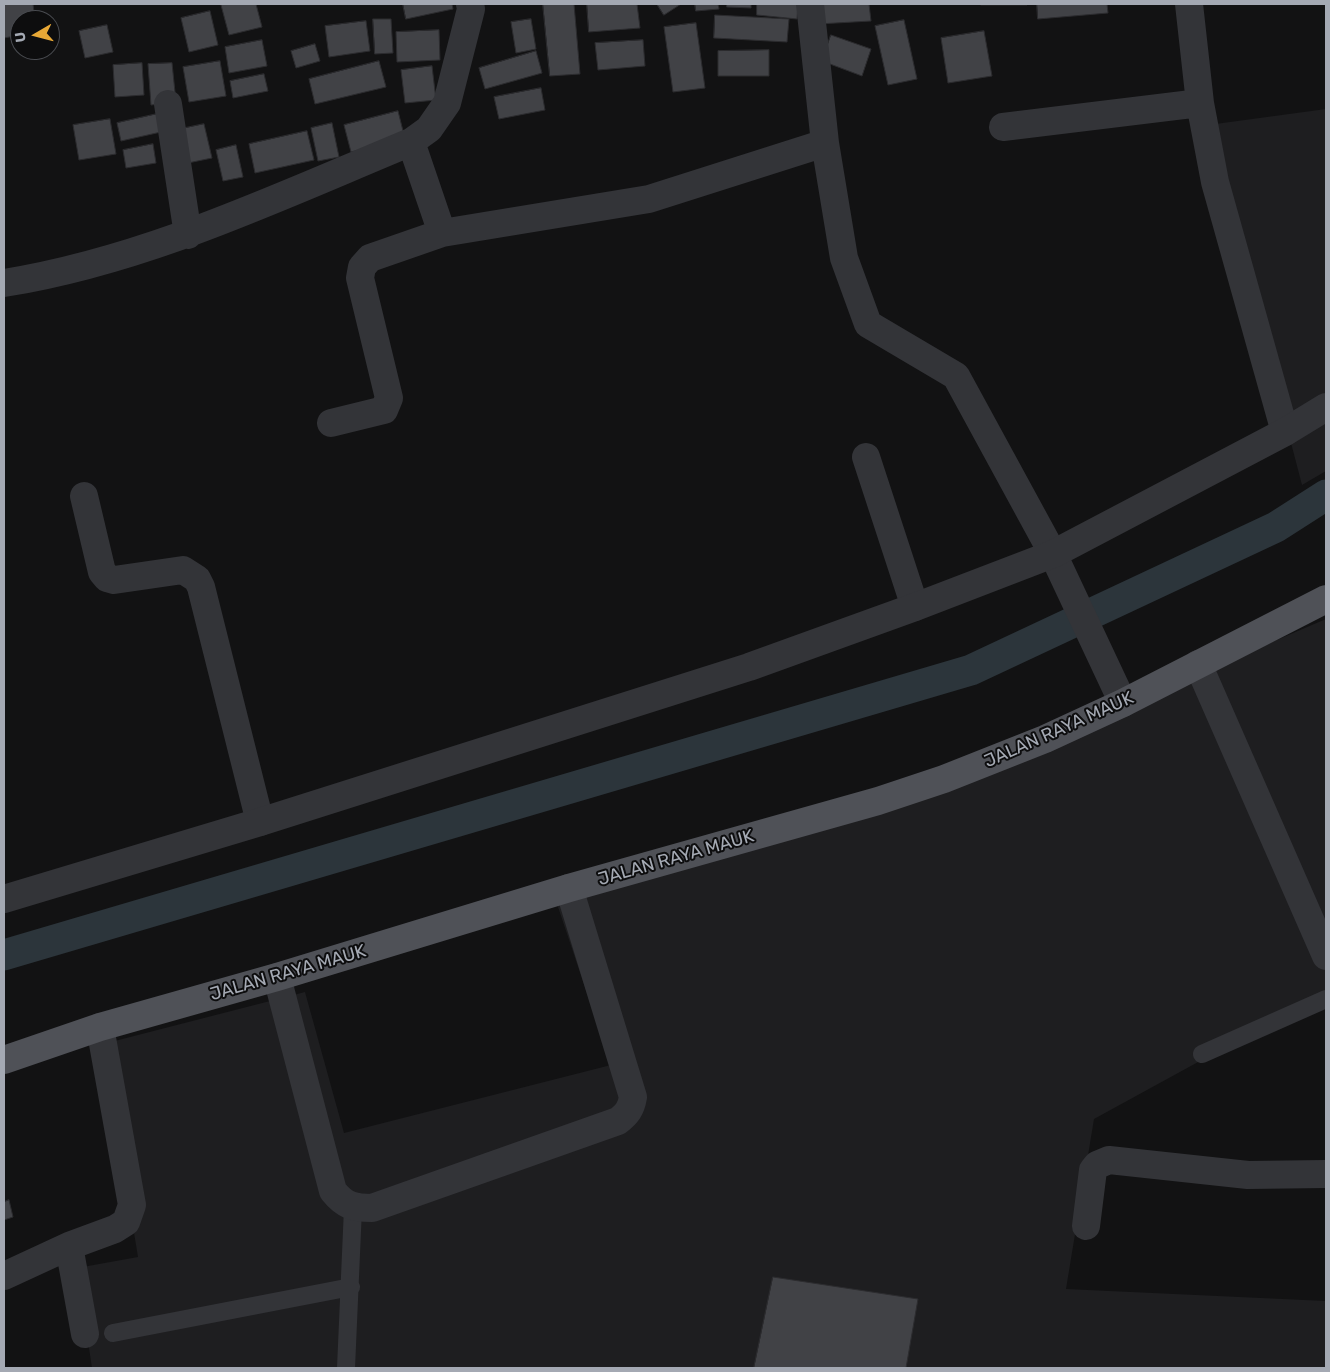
<!DOCTYPE html>
<html>
<head>
<meta charset="utf-8">
<style>
	body { margin:0 }
	#map { position:relative; width:1330px; height:1372px; overflow:hidden; background:#121213; font-family:Rubik,sans-serif }
	canvas { display:block }
	.frame { position:absolute; inset:0; border:5px solid #a4a9b3; pointer-events:none }
	.north { position:absolute; left:10px; top:10px; width:50px; height:50px; box-sizing:border-box; background:#0d0d0e; border:1px solid #494b50; border-radius:50%; rotate:262deg; font-size:14px; font-weight:700; line-height:20px; text-align:center; color:#a4a9b3 }
	.north::after { content:''; display:block; margin:auto; width:18px; height:22px; background:#e8a836; clip-path:polygon(50% 0,100% 100%,50% 72%,0 100%) }
</style>
</head>
<body>
<div id="map">
<canvas width="1330" height="1372"></canvas>
<div class="frame"></div>
<div class="north">U</div>
</div>
<script>
const g = document.querySelector('canvas').getContext('2d');
g.lineJoin = 'round';
function fill(path, color) { g.fillStyle = color; g.fill(path, 'evenodd'); }
function trace(path, color, width, dash) { g.strokeStyle = color; g.lineWidth = width; g.lineCap = dash ? 'butt' : 'round'; g.setLineDash(dash || []); g.stroke(path); }
function drawText(font, color, halo, rows, align = 'center') {
  g.font = font + ' Rubik,sans-serif'; g.lineWidth = 4; g.setLineDash([]); g.textBaseline = 'middle'; g.strokeStyle = halo; g.fillStyle = color; for (const [text, x, y, turn = 0] of rows) {
    g.save(); g.translate(x, y); g.rotate((+turn || 0) * Math.PI / 180); g.textAlign = isNaN(turn) ? turn : align; if (halo) g.strokeText(text, 0, 0); g.fillText(text, 0, 0); g.restore();
  }
}
fill(new Path2D(`
	M1326 109V471L1302 485 1208 125Z
	M1326 619V992L1094 1119 1066 1289 1326 1301V1368H92L77 1268 138 1257 103 1044 305 992 344 1133 611 1065 554 895 923 791Z`), '#1e1e20');
trace(new Path2D(`
	M4 955 971 670 1276 527 1326 495`), '#2c353b', 31);
const building = new Path2D(`
	M4 4H33L35 20H20V35L4 38Z
	M226 4H256L262 27 229 35 221 5Z
	M403 4H452L453 9 406 19Z
	M543 4H574L580 74 550 76Z
	M587 4H637L640 28 589 32Z
	M657 4H681L664 15Z
	M695 4H718L719 9 696 11Z
	M727 4H751V8L727 7Z
	M757 4H798L797 19 757 15Z
	M816 4H869L871 21 818 24Z
	M981 4H1027V5H981Z
	M1037 4H1107L1108 13 1038 19Z
	M210 11 218 45 189 52 181 18Z
	M715 15 789 19 787 42 714 38Z
	M373 19H391L393 53 375 54Z
	M531 19 536 49 516 53 511 22Z
	M904 20 917 79 888 85 875 26Z
	M366 21 370 51 329 57 325 26Z
	M696 23 705 88 673 92 664 27Z
	M107 25 113 52 85 58 79 31Z
	M439 30 440 60 397 62 396 32Z
	M984 31 992 76 948 83 941 38Z
	M831 35 871 49 862 76 822 61Z
	M262 40 267 66 229 73 225 47Z
	M643 40 645 66 598 70 595 43Z
	M315 44 320 61 296 68 291 51Z
	M769 50V76H718V51Z
	M536 51 542 73 485 89 479 68Z
	M220 61 226 96 189 102 183 67Z
	M379 61 386 87 315 104 309 79Z
	M142 63 144 95 115 97 113 65Z
	M172 63 176 102 151 105 148 64Z
	M432 66 436 100 405 103 401 70Z
	M264 74 268 91 233 98 230 81Z
	M541 88 545 110 499 119 494 97Z
	M398 111 405 139 351 152 344 125Z
	M157 114 161 132 121 141 117 123Z
	M110 119 116 154 79 160 73 125Z
	M332 123 339 157 318 161 311 128Z
	M204 124 212 158 183 164 176 130Z
	M307 131 314 160 255 173 249 144Z
	M153 144 156 163 126 168 123 150Z
	M236 145 243 177 223 181 216 150Z
	M9 1200 13 1217 4 1220V1202Z
	M773 1277 918 1299 906 1368H754Z`);
fill(building, '#414246');
trace(building, '#2c2c2f', 1);
trace(new Path2D(`
	M1202 1054 1326 999
	M113 1333 351 1287
	M346 1368 353 1208`), '#333438', 18);
trace(new Path2D(`
	M810 4 825 143 844 258 868 324 956 376 1053 554 1123 703
	M1189 4 1200 103 1215 182 1285 432
	M168 104 188 235
	M1003 127 1200 103
	M442 233 411 142 429 129 447 103 471 9 470 4
	M4 283C147 260 278 197 411 142
	M331 423 384 410 389 398 360 278 362 267 370 258 442 233 649 199 825 143
	M866 457 915 607
	M84 496 102 572 107 578 114 580 183 570 197 579 201 587 260 822
	M1198 664 1326 956
	M277 977 333 1191C345 1206 354 1208 372 1208L618 1121C627 1114 631 1109 633 1097L569 888
	M1086 1226 1093 1170 1097 1165 1109 1160 1248 1175 1326 1174
	M69 1246 85 1334
	M4 1276 69 1246 115 1229 126 1222 132 1205 100 1027`), '#333438', 28);
trace(new Path2D(`
	M4 899 260 822 749 667 915 607 1053 554 1285 432 1326 407`), '#333438', 28);
trace(new Path2D(`
	M4 1060 100 1027 277 977 569 888 878 801 944 779 1045 739 1123 703 1326 599`), '#4f5157', 28);
drawText('18px', '#a4a9b3', '#0d0d0e', [
	["JALAN RAYA MAUK",1059,730,-24],
	["JALAN RAYA MAUK",676,858,-16],
	["JALAN RAYA MAUK",288,973,-16]
]);
</script>
</body>
</html>
